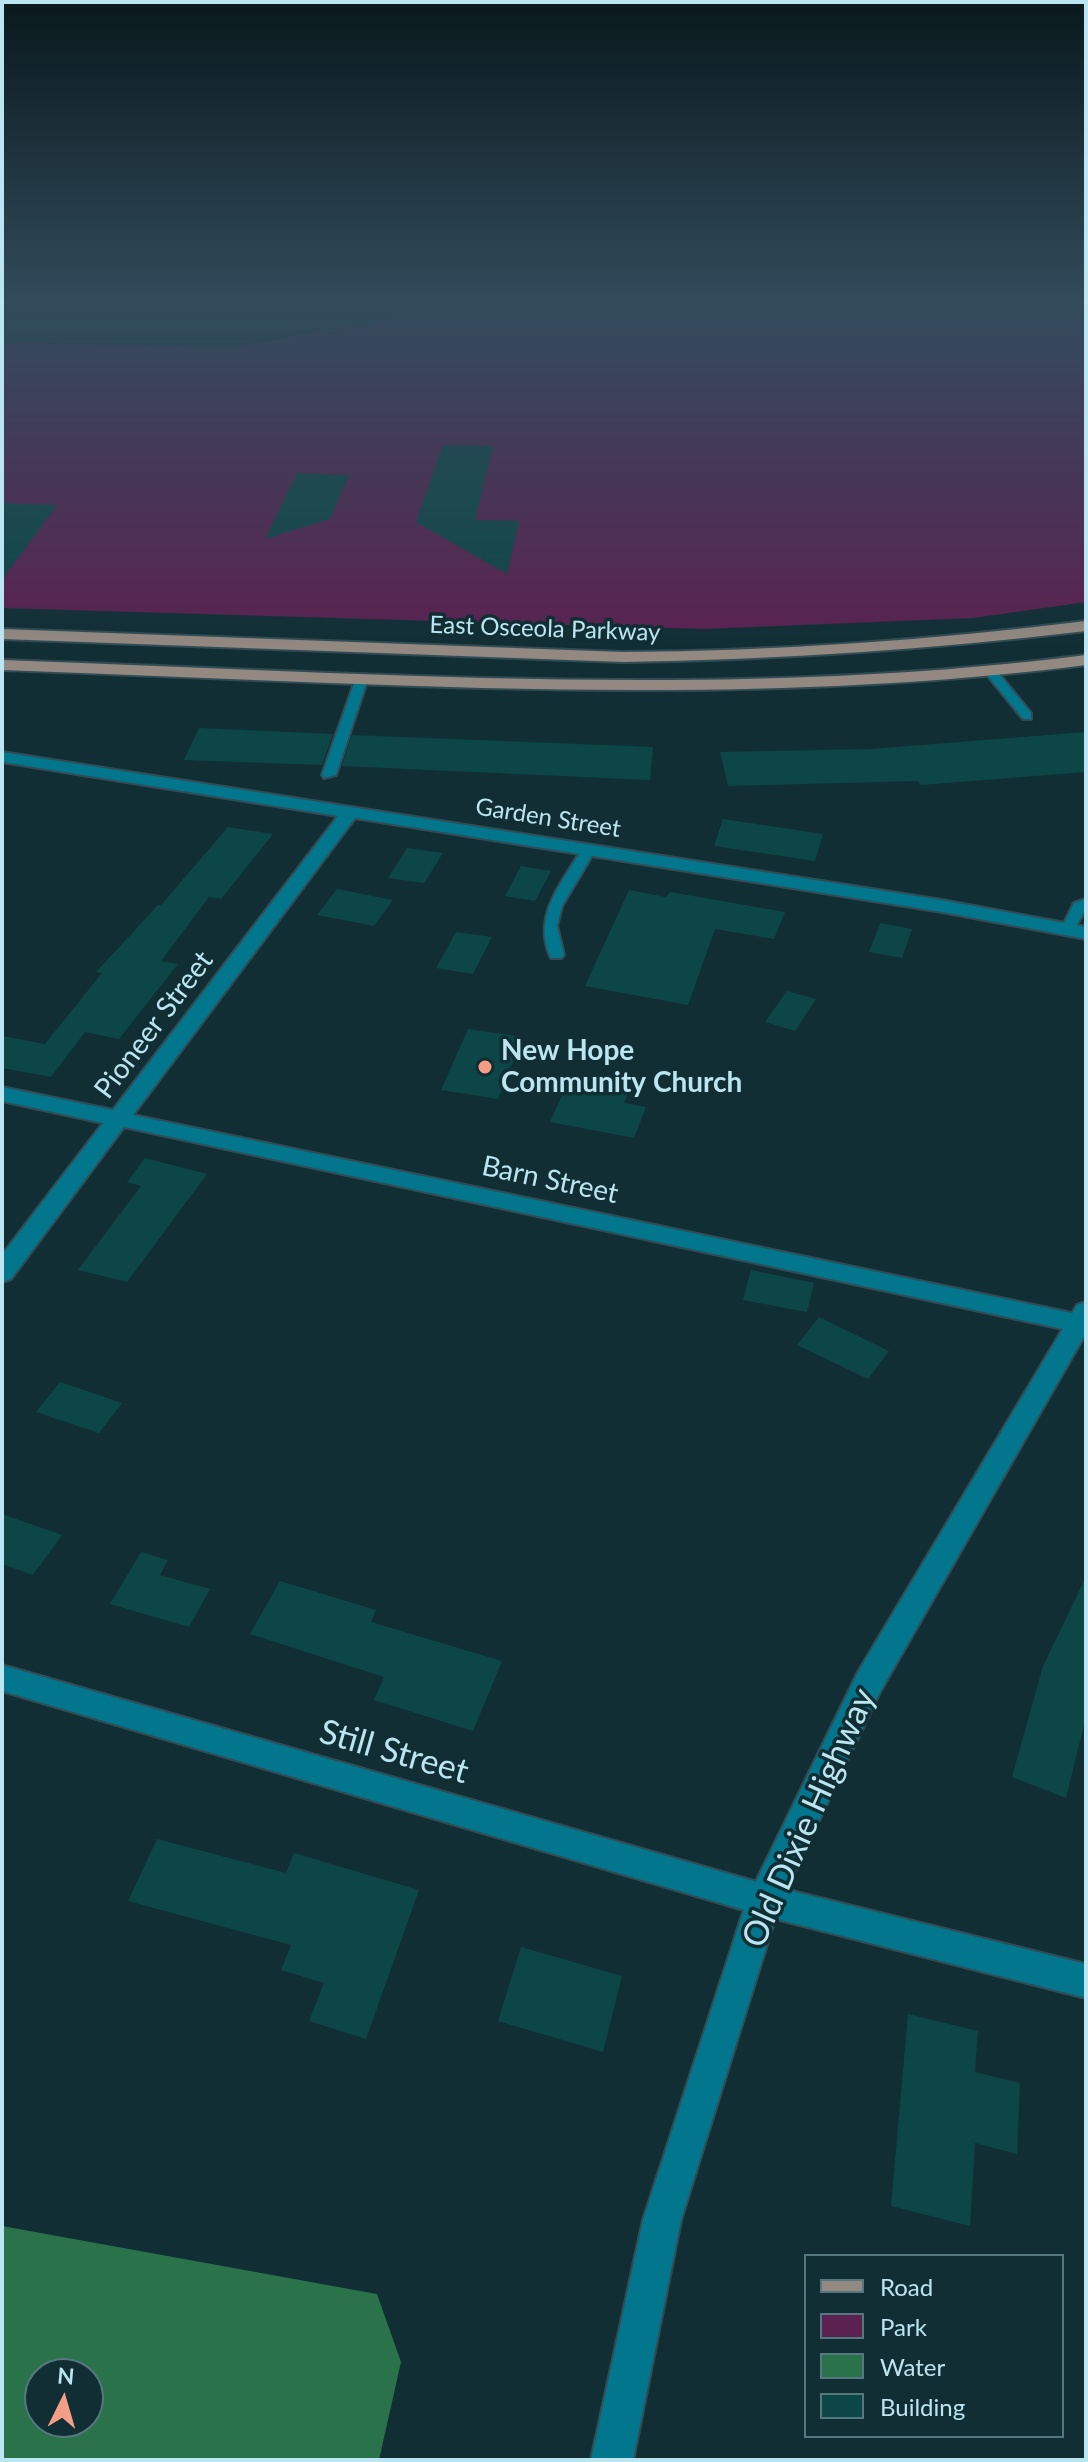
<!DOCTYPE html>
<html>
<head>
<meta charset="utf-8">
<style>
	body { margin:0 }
	#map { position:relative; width:1088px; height:2462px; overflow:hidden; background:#112e35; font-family:Lato,sans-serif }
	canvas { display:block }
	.frame { position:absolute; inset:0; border:4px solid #bbe5f0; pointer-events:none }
	.legend { position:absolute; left:804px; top:2254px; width:260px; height:184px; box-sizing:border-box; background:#112e35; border:2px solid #557780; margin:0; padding:10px 14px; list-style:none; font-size:24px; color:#bbe5f0 }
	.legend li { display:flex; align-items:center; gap:16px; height:40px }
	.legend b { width:40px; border:2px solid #557780 }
	.north { position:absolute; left:24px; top:2358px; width:80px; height:80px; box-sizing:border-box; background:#112e35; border:2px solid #557780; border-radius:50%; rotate:5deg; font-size:22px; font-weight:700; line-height:32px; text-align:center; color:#bbe5f0 }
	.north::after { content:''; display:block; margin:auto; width:28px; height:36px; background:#f49e87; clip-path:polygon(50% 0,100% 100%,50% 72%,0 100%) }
</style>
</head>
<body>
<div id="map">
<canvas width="1088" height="2462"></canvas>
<div class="frame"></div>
<ul class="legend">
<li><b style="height:10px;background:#948981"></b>Road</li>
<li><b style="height:22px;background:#5b2150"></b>Park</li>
<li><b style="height:22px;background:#29724a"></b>Water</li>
<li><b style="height:22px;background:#0d4647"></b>Building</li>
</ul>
<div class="north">N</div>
</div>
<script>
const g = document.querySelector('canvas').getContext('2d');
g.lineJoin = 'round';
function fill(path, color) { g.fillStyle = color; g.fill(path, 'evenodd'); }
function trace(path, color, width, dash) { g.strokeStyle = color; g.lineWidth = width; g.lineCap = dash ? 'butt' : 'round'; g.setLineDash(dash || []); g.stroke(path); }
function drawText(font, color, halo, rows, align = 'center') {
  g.font = font + ' Lato,sans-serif'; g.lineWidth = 7; g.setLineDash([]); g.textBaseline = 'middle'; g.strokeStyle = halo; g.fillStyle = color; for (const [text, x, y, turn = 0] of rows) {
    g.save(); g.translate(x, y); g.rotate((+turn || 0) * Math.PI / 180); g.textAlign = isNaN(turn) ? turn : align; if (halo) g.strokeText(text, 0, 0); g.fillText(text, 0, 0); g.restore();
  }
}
fill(new Path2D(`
	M433 305H1086V602L973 618 704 629 2 608V343L233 347 389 319Z`), '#5b2150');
fill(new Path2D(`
	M2 2226 377 2294 401 2362 379 2460H2ZM40 2374H88V2422H40Z`), '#29724a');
fill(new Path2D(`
	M443 445 493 446 475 520 519 521 507 574 416 522Z
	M297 473 349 475 330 519 265 539Z
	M2 503 57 505 2 580Z
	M199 728 333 734 322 765 184 760Z
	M1086 732V772L921 785 918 781 728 786 720 752 871 749Z
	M352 735 653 747 650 780 342 766Z
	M723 819 823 834 815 861 714 846Z
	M228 827 273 834 221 899 209 897 161 961 178 964 119 1039 85 1032 51 1077 2 1068V1036L45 1044 102 973 96 972 158 905H161Z
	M407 848 443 853 424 883 388 878Z
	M521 866 551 871 535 901 505 896Z
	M337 889 393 900 374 926 317 915Z
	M629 890 666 897 670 892 785 912 774 939 715 929 688 1005 585 986Z
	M880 923 912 929 902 958 869 952Z
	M456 932 492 937 473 974 436 968Z
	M787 991 816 999 795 1031 765 1022Z
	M468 1029 523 1037 498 1099 441 1090Z
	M571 1075 631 1086 624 1103 646 1107 634 1138 550 1122Z
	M145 1158 207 1174 127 1282 78 1270 141 1186 127 1182Z
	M751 1270 814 1283 807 1312 743 1300Z
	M819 1317 889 1351 868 1379 797 1345Z
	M60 1382 122 1403 99 1433 36 1412Z
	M2 1514 62 1535 33 1575 2 1564Z
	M141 1552 168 1560 160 1575 210 1589 189 1627 110 1604Z
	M1086 1577V1717L1066 1798 1012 1777 1043 1666Z
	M280 1581 376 1610 371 1622 502 1661 473 1731 374 1700 384 1677 250 1634Z
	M157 1839 286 1873 294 1853 419 1890 366 2039 309 2021 324 1983 281 1970 291 1945 128 1901Z
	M521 1947 622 1976 603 2052 498 2021Z
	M908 2014 978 2031 975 2072 1020 2083 1017 2154 975 2143 970 2226 891 2206Z`), '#0d4647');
const lane = new Path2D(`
	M987 669H995L1031 713V719H1023L987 675Z
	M362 674 368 678 336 775 324 778 322 775 356 678Z
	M589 845 596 849 562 906 557 926 564 955 561 958H551C531 917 562 883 582 849Z
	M1086 899V908L1073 932H1063L1061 929 1074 903Z`);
const street = new Path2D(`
	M2 752 942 900 1086 927V939L942 912 355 818 133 1115 1086 1316V1334L124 1127 11 1279 2 1282V1255L103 1123 2 1101V1087L113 1110 338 816 2 762Z
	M2 1665 764 1884 1086 1964V1998L764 1916 2 1691Z`);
const secondary = new Path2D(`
	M1086 1302V1333L880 1692 780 1903 681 2220 633 2460H591L643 2220 747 1900 858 1672 1077 1305Z`);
const primary = new Path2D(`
	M1086 621V631C932 649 778 660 623 662L2 639V629L623 652C778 651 932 640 1086 621Z
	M1086 655V665C726 711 363 682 2 670V660C363 672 726 701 1086 655Z`);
trace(lane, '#314c54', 4);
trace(street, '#314c54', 4);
trace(secondary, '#314c54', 4);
trace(primary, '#314c54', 4);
fill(lane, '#02768c');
fill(street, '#02768c');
fill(secondary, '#02768c');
fill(primary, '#948981');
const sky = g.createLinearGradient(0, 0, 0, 650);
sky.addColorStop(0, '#09191d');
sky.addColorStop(0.47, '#324c5c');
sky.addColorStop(1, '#324c5c00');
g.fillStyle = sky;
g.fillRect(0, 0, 1088, 650);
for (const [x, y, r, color] of [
	[485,1067,8,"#f49e87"]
]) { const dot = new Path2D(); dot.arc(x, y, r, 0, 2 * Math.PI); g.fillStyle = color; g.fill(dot); trace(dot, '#112e35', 3); }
drawText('24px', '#bbe5f0', '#112e35', [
	["East Osceola Parkway",545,629,2],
	["Garden Street",548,818,9]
]);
drawText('28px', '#bbe5f0', '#112e35', [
	["Pioneer Street",154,1025,-53],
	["Barn Street",550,1180,12]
]);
drawText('bold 28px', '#bbe5f0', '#112e35', [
	["New Hope",501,1051],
	["Community Church",501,1083]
], 'left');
drawText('34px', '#bbe5f0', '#112e35', [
	["Still Street",394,1752,16],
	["Old Dixie Highway",809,1818,-66]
]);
</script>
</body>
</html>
